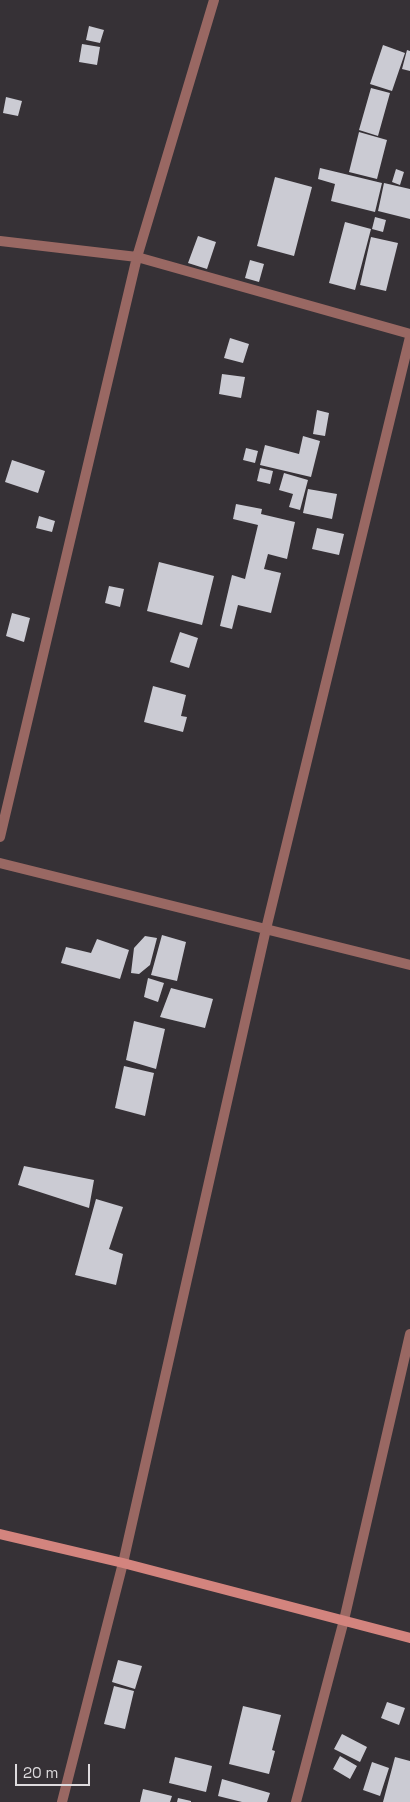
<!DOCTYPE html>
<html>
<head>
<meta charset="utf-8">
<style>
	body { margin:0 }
	#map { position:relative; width:410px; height:1802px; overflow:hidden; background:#363136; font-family:"Space Grotesk",sans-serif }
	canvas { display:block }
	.scale { position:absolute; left:15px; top:1764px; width:75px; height:22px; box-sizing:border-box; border:2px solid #dedbde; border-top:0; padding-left:6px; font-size:15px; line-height:18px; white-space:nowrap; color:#dedbde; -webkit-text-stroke:4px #363136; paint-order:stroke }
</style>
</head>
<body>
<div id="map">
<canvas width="410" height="1802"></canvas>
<div class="scale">20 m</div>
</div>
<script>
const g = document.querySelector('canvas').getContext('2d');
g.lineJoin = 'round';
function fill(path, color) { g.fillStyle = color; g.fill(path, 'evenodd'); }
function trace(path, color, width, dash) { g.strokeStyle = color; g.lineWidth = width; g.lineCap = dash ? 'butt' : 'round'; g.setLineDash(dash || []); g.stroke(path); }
fill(new Path2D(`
	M89 26 104 30 100 43 86 40Z
	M82 44 100 47 97 65 79 62Z
	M383 45 405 53 392 91 370 84Z
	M407 50 410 51V71L402 69Z
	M371 88 390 93 378 136 359 130Z
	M6 97 22 101 18 116 3 113Z
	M359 132 387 140 377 179 349 172Z
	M320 168 382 183 375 212 331 201 335 184 318 179Z
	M396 169 404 172 400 185 392 182Z
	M275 177 312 187 294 256 257 246Z
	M384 183 410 189V219L378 211Z
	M375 217 386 220 383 232 372 229Z
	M345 222 371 229 355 290 329 283Z
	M198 236 216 242 207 269 188 263Z
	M371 237 398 243 386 291 360 285Z
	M250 260 264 264 259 282 245 278Z
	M230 338 249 344 243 363 224 358Z
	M222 374 245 377 241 398 219 394Z
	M317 410 329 413 325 436 313 434Z
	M303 436 320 441 311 477 260 465 265 445 299 454Z
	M246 448 258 451 255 463 243 460Z
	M12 460 45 471 38 493 5 482Z
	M260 468 273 471 270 484 257 481Z
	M284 473 308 480 300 510 289 507 293 494 279 490Z
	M308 489 337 494 332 519 303 513Z
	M236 504 262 509 261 514 295 522 287 559 268 554 264 569 281 573 271 613 238 605 232 629 220 626 232 575 245 579 258 525 233 519Z
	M39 516 55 521 52 532 36 528Z
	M317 528 344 534 339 555 312 549Z
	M159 562 214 576 202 625 147 611Z
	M109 586 124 589 120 607 105 603Z
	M12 613 30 618 24 642 6 636Z
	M180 632 198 638 189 668 170 662Z
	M153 686 186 695 181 716 187 717 183 732 144 722Z
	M162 935 186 942 177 981 151 975Z
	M145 936 157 938 150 965 139 974 131 973 134 948Z
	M97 939 129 950 120 979 61 963 66 947 91 953Z
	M148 978 164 983 158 1002 144 997Z
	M171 988 213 999 205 1028 160 1017Z
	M134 1021 165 1029 156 1069 126 1060Z
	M124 1066 154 1073 145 1116 115 1108Z
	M24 1166 94 1180 89 1208 18 1185Z
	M96 1199 123 1207 109 1249 123 1254 116 1285 75 1275Z
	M118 1660 142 1666 135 1689 112 1682Z
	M114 1686 134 1691 125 1729 104 1724Z
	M387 1702 405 1708 399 1725 381 1718Z
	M243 1706 281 1715 272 1750 275 1751 269 1774 229 1764Z
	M342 1734 367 1747 360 1762 334 1749Z
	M340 1756 357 1766 350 1779 333 1769Z
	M175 1757 212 1766 206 1792 169 1783Z
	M395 1757 410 1761V1802H383Z
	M372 1762 389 1768 380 1796 363 1790Z
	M222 1779 270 1793 267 1802H242L218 1796Z
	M143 1789 172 1796 170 1802H140Z
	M178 1798 191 1801V1802H177Z`), '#cbcbd3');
trace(new Path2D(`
	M0 241 137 257 214 0
	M0 837 137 257 410 334
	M0 863 410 965
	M62 1802 123 1563 266 929 410 337
	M296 1802 344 1620 410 1334`), '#996863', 10);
trace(new Path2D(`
	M0 1534 123 1563 410 1638`), '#d3847e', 10);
</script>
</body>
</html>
